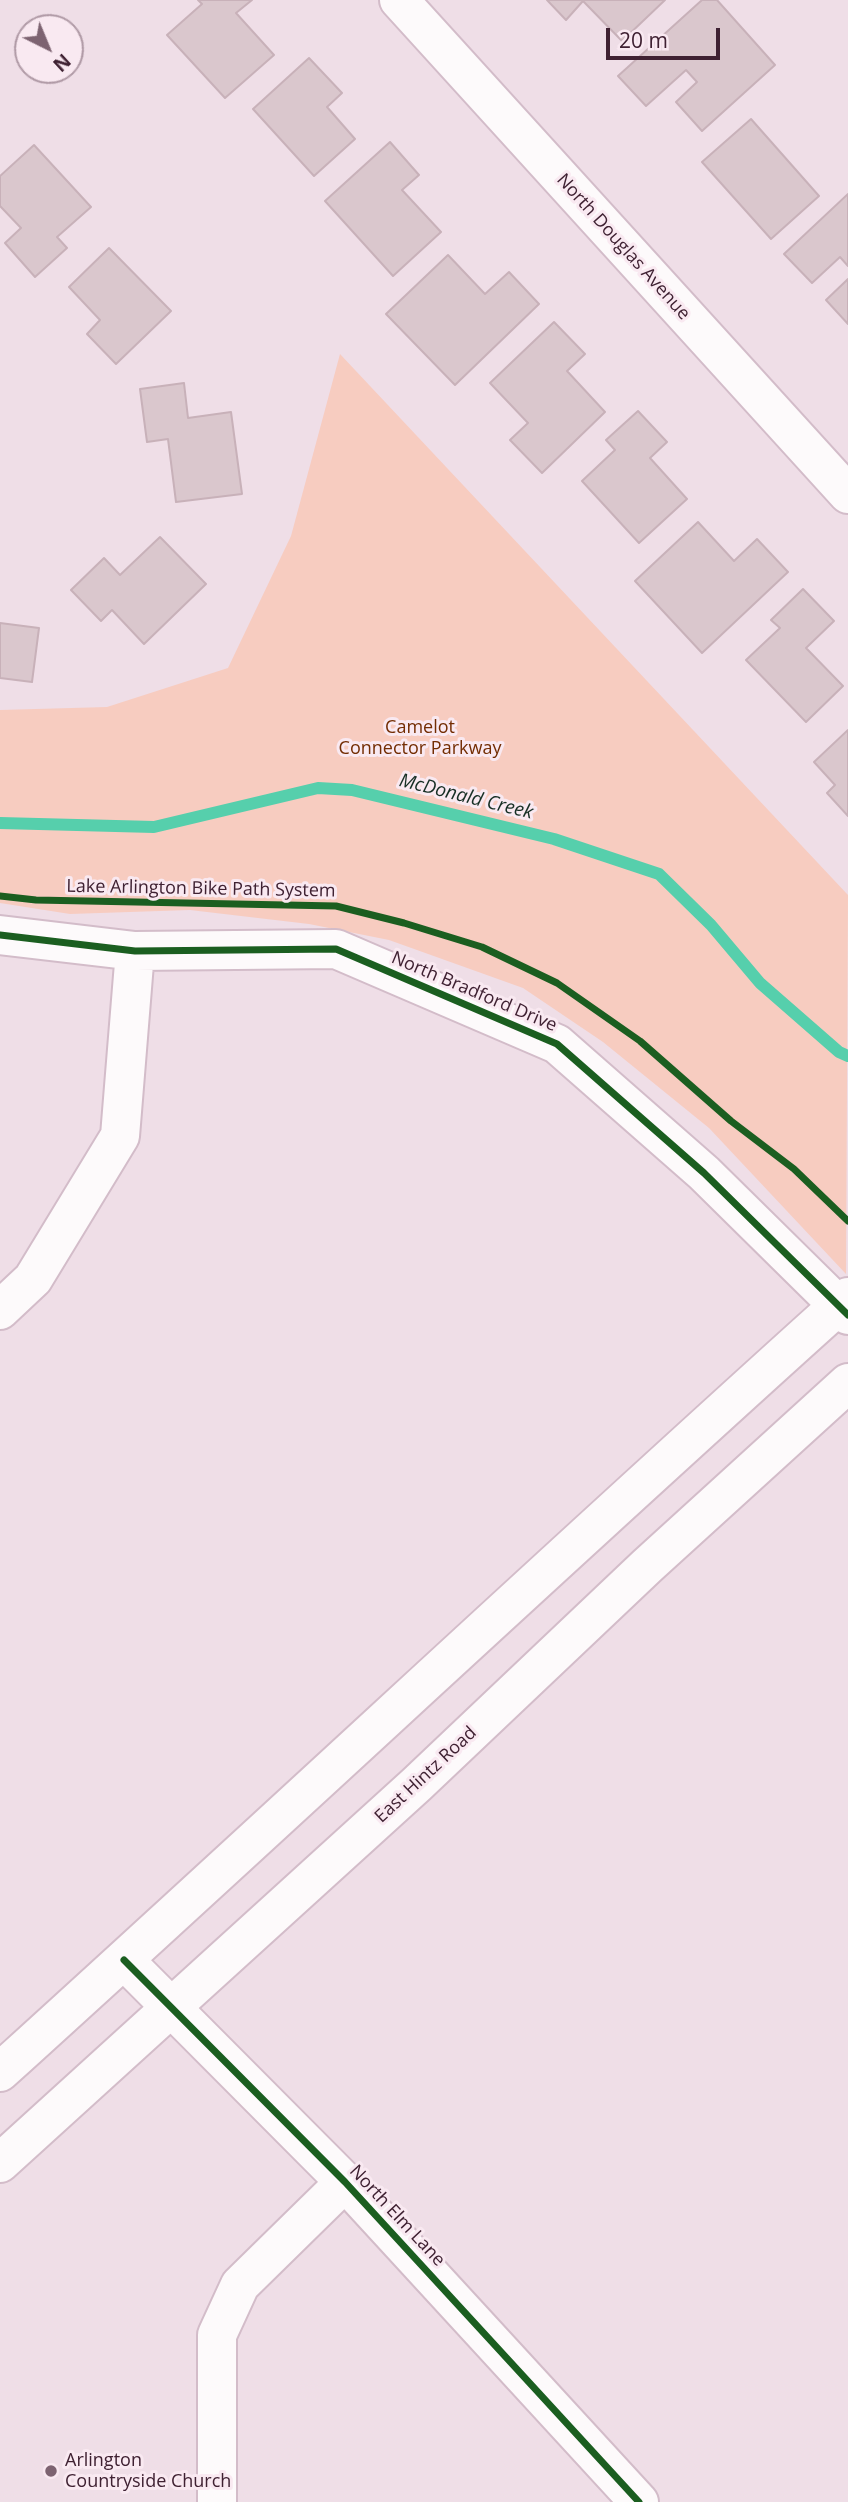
<!DOCTYPE html>
<html>
<head>
<meta charset="utf-8">
<style>
	body { margin:0 }
	#map { position:relative; width:848px; height:2502px; overflow:hidden; background:#efdee7; font-family:"Open Sans",sans-serif }
	canvas { display:block }
	.north { position:absolute; left:14px; top:14px; width:70px; height:70px; box-sizing:border-box; background:#f9e9f1; border:2px solid #af99a5; border-radius:50%; rotate:137deg; font-size:19px; font-weight:700; line-height:28px; text-align:center; color:#3f2132 }
	.north::after { content:''; display:block; margin:auto; width:24px; height:32px; background:#7d6371; clip-path:polygon(50% 0,100% 100%,50% 72%,0 100%) }
	.scale { position:absolute; left:606px; top:28px; width:114px; height:32px; box-sizing:border-box; border:4px solid #3f2132; border-top:0; padding-left:9px; font-size:21px; line-height:24px; white-space:nowrap; color:#3f2132; -webkit-text-stroke:5px #f9e9f1; paint-order:stroke }
</style>
</head>
<body>
<div id="map">
<canvas width="848" height="2502"></canvas>
<div class="north">N</div>
<div class="scale">20 m</div>
</div>
<script>
const g = document.querySelector('canvas').getContext('2d');
g.lineJoin = 'round';
function fill(path, color) { g.fillStyle = color; g.fill(path, 'evenodd'); }
function trace(path, color, width, dash) { g.strokeStyle = color; g.lineWidth = width; g.lineCap = dash ? 'butt' : 'round'; g.setLineDash(dash || []); g.stroke(path); }
function drawText(font, color, halo, rows, align = 'center') {
  g.font = font + ' "Open Sans",sans-serif'; g.lineWidth = 6; g.setLineDash([]); g.textBaseline = 'middle'; g.strokeStyle = halo; g.fillStyle = color; for (const [text, x, y, turn = 0] of rows) {
    g.save(); g.translate(x, y); g.rotate((+turn || 0) * Math.PI / 180); g.textAlign = isNaN(turn) ? turn : align; if (halo) g.strokeText(text, 0, 0); g.fillText(text, 0, 0); g.restore();
  }
}
fill(new Path2D(`
	M340 354 848 895 846 1274 709 1128 603 1042 523 988 389 940 309 924 190 910 70 914 0 903V710L107 707 228 668 291 536Z`), '#f7ccc0');
trace(new Path2D(`
	M0 823 154 827 318 788 352 790 554 839 659 874 711 925 760 983 839 1052 848 1056`), '#56cfac', 12);
const building = new Path2D(`
	M198 0H252L236 13 274 55 225 98 167 35 202 4Z
	M547 0H665L622 41 583 1 566 20Z
	M702 0H717L775 65 702 131 676 102 697 82 686 70 646 106 618 76Z
	M309 58 342 93 327 107 355 139 314 176 253 109Z
	M751 119 819 196 771 239 702 162Z
	M390 142 419 175 402 190 441 232 393 276 325 201Z
	M34 145 91 207 57 237 67 248 35 277 5 243 21 228 0 206V176Z
	M848 194V266L840 257 812 283 784 254Z
	M109 248 171 311 116 364 87 334 100 320 69 287Z
	M448 255 485 294 509 272 539 304 455 385 386 314Z
	M848 279V324L826 300Z
	M554 322 585 354 567 371 605 412 542 473 510 440 528 423 490 383Z
	M184 383 188 418 231 412 242 494 176 502 168 439 147 442 140 389Z
	M638 411 667 442 650 458 687 499 639 543 582 481 615 450 606 440Z
	M698 522 734 561 757 539 788 572 702 653 635 581Z
	M160 537 206 584 144 644 112 610 101 621 71 590 104 558 120 575Z
	M803 589 834 621 806 648 843 686 806 722 746 660 780 628 771 620Z
	M0 623 39 628 32 682 0 678Z
	M848 730V816L827 793 835 785 814 762Z`);
fill(building, '#dac7cd');
trace(building, '#c8b1b9', 2);
const minor = new Path2D(`
	M399 0 848 494
	M0 935 135 951 336 949 557 1044 704 1173 848 1315
	M0 1310 33 1279 120 1136 135 951
	M124 1960 345 2182 639 2502
	M217 2502V2335L240 2285 345 2182`);
const major = new Path2D(`
	M0 2072C284 1815 563 1553 848 1297
	M0 2163 417 1784 647 1566 848 1383`);
trace(minor, '#d3bcc9', 42);
trace(major, '#d3bcc9', 42);
trace(minor, '#fdfafb', 38);
trace(major, '#fdfafb', 38);
trace(new Path2D(`
	M0 896 36 900 336 906 404 923 482 947 557 983 640 1041 731 1121 794 1169 848 1221
	M0 935 135 951 336 949 557 1044 704 1173 848 1315
	M124 1960 345 2182 639 2502`), '#1b5e20', 7);
for (const [x, y, r, color] of [
	[51,2471,7,"#7d6371"]
]) { const dot = new Path2D(); dot.arc(x, y, r, 0, 2 * Math.PI); g.fillStyle = color; g.fill(dot); trace(dot, '#f9e9f1', 2.5); }
drawText('18px', '#3f2132', '#f9e9f1', [
	["North Douglas Avenue",623,247,48],
	["Lake Arlington Bike Path System",201,889,1],
	["North Bradford Drive",474,992,23],
	["East Hintz Road",426,1775,-43],
	["North Elm Lane",397,2216,47]
]);
drawText('18px', '#732d03', '#f9e9f1', [
	["Camelot",420,728],
	["Connector Parkway",420,749]
]);
drawText('18px', '#3f2132', '#f9e9f1', [
	["Arlington",65,2461],
	["Countryside Church",65,2482]
], 'left');
drawText('italic 19px', '#172f25', '#f9e9f1', [
	["McDonald Creek",466,797,14]
]);
</script>
</body>
</html>
